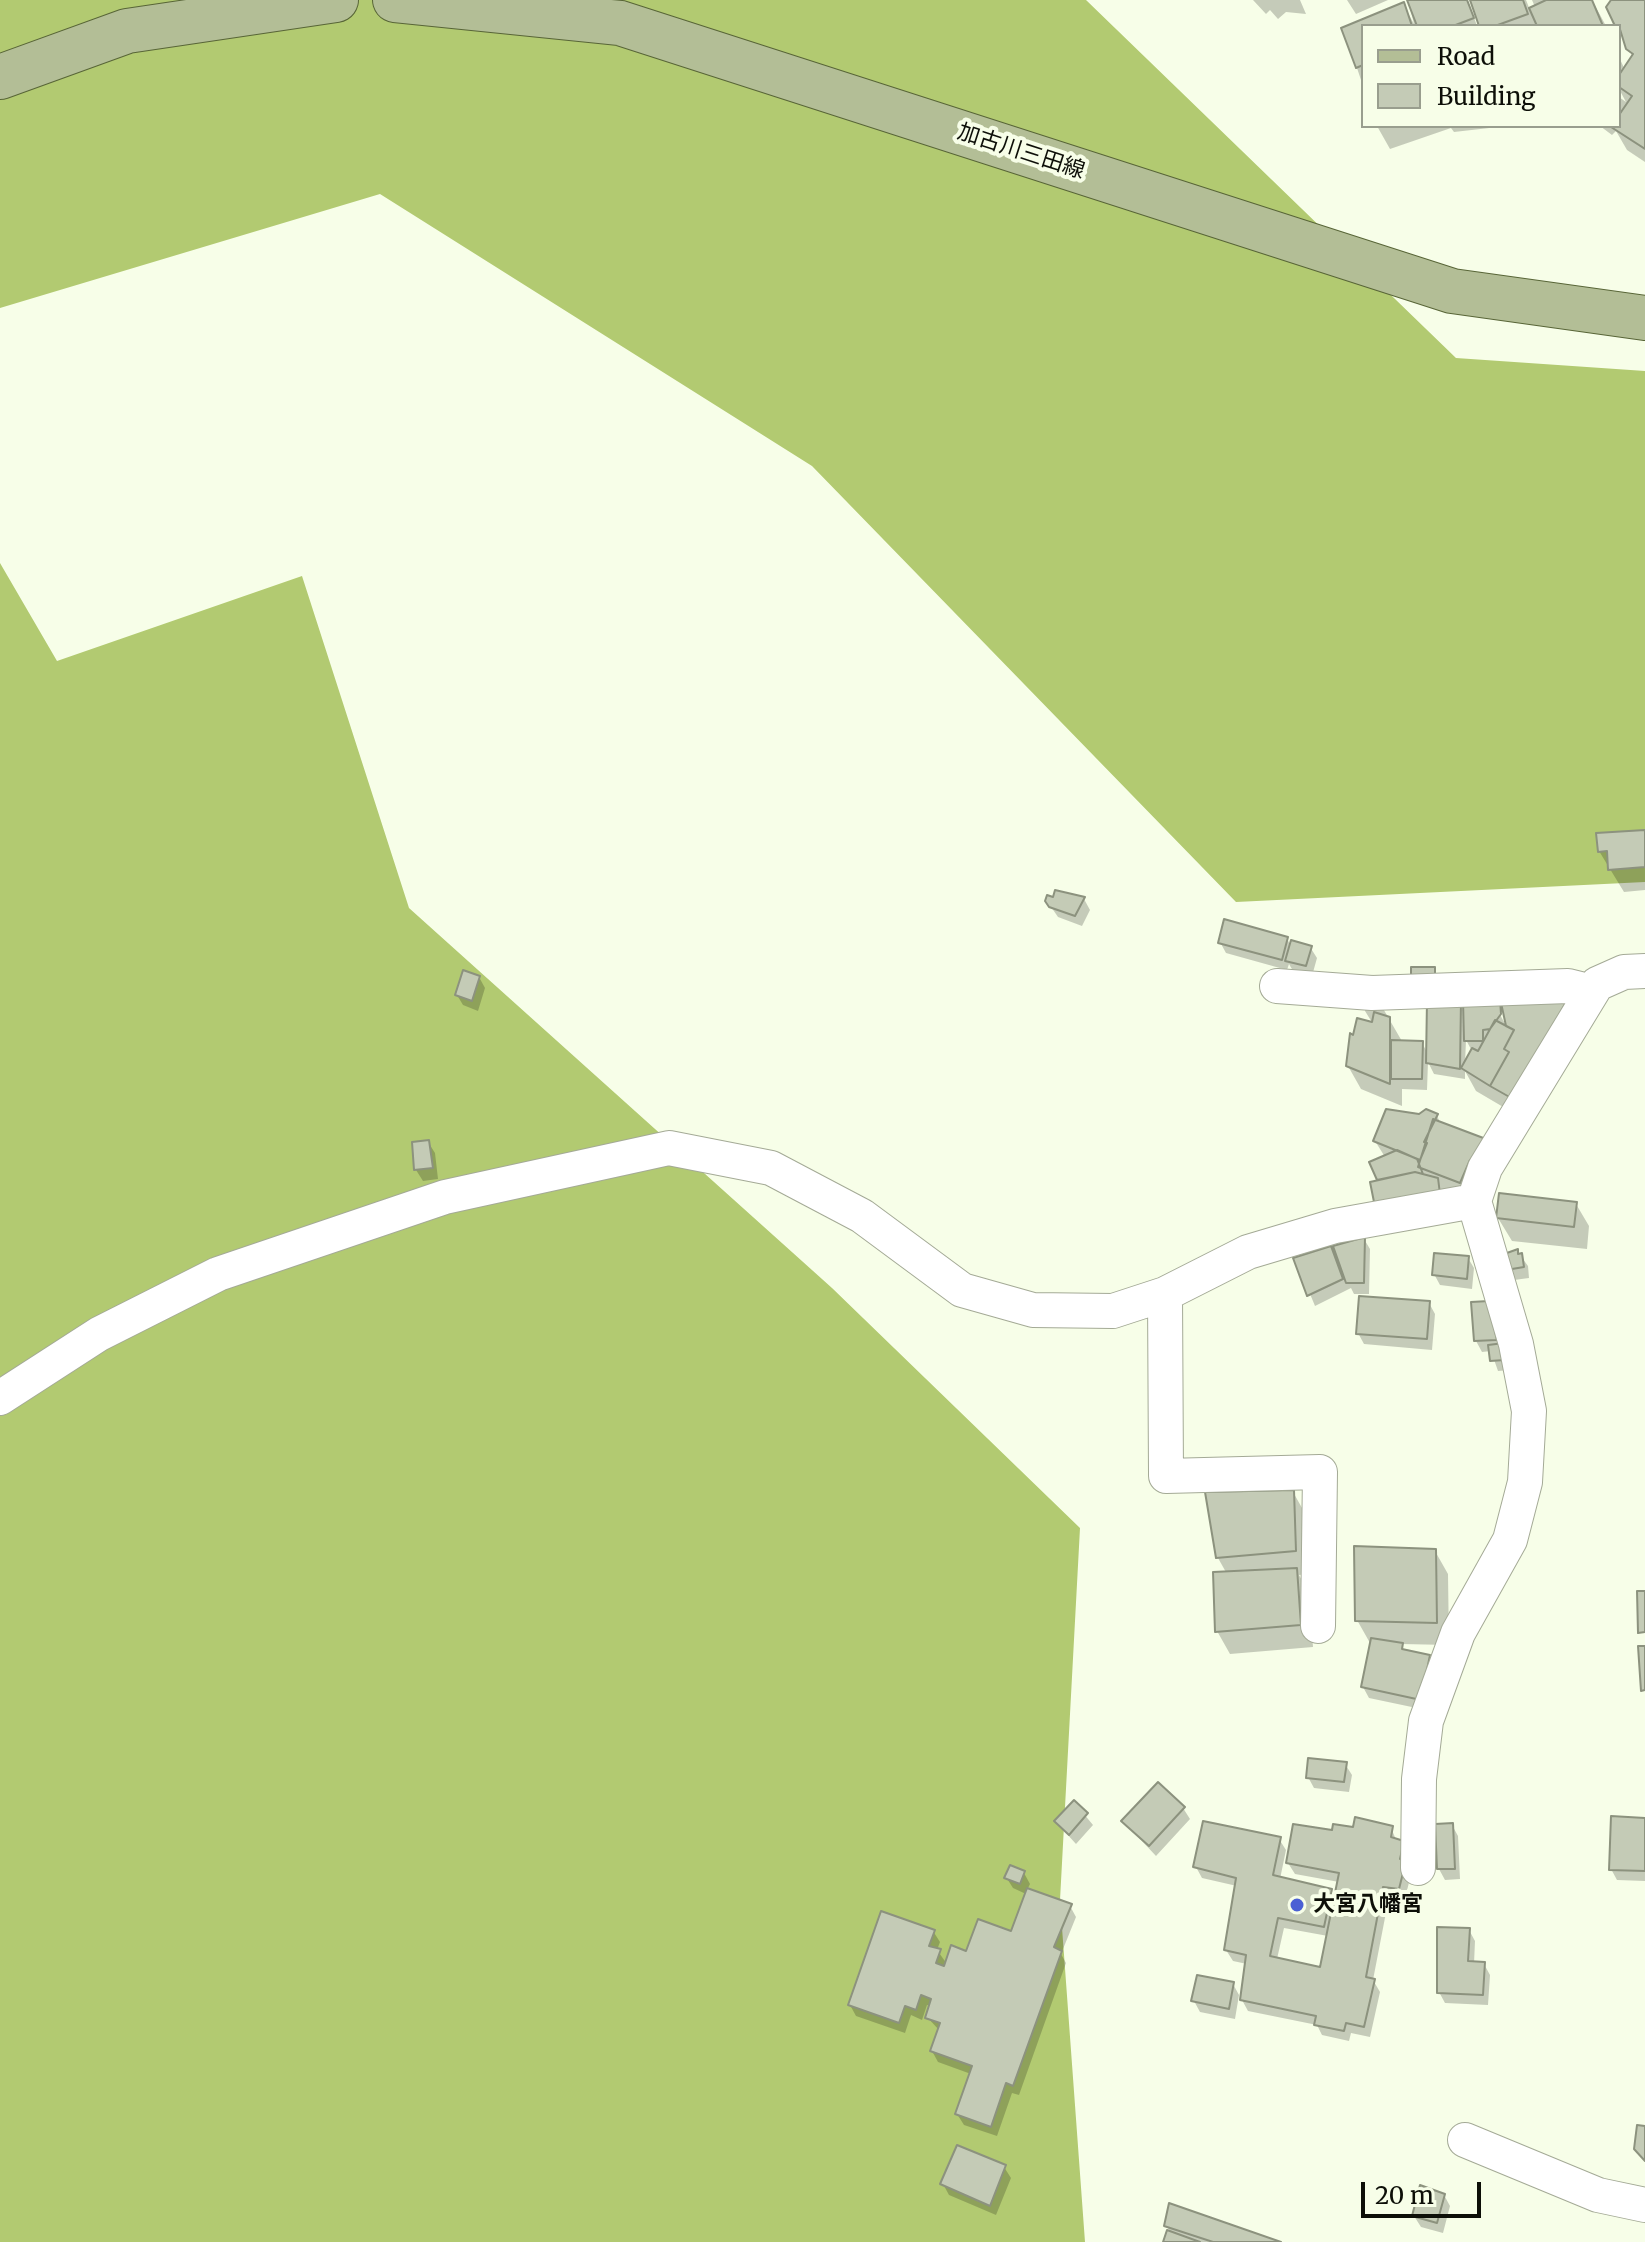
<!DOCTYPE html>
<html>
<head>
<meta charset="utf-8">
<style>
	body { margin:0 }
	#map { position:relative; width:1645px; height:2242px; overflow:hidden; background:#f7fee8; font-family:Merriweather,serif }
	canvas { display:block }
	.legend { position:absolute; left:1361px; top:24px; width:260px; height:104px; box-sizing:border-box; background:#f7fee8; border:2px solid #999e8e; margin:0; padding:10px 14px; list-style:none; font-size:24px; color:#0d0f08 }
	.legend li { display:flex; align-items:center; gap:16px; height:40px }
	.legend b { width:40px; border:2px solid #999e8e }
	.scale { position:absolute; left:1361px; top:2182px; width:120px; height:36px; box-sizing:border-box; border:4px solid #0d0f08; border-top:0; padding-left:10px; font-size:24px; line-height:28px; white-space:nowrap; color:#0d0f08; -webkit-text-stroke:6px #f7fee8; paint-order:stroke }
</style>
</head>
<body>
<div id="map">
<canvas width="1645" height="2242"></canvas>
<ul class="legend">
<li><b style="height:10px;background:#b3be96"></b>Road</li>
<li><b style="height:22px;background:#c4cbb6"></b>Building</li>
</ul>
<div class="scale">20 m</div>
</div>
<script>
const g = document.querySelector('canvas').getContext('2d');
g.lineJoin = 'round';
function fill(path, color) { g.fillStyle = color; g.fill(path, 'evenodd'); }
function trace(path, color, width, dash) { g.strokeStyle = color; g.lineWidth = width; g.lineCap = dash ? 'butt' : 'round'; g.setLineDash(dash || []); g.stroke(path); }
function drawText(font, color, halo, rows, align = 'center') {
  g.font = font + ' Merriweather,"Noto Sans JP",serif'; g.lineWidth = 8; g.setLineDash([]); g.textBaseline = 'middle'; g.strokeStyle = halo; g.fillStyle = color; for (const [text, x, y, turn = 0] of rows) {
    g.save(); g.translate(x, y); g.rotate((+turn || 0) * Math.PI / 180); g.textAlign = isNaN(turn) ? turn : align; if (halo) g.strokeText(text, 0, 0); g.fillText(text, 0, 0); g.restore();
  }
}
fill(new Path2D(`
	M0 0H1086L1456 358 1645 371V882L1236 902 812 466 380 194 0 308Z
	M0 563 57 661 302 576 409 908 832 1288 1080 1528 1060 1900 1085 2242H0Z`), '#b2ca71');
fill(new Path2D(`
	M1253 0H1300L1306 14 1286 12 1278 19 1270 10 1266 14Z
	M1347 0H1388L1356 14Z
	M1408 0H1468L1477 26H1363V86L1344 29 1403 4 1414 24Z
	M1472 0H1526L1530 10 1535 7 1532 0H1592L1606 26H1481Z
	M1613 0H1645V162L1627 150 1616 131 1612 135 1600 126H1619V97L1626 102 1619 89V57L1625 70 1633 57 1617 26Z
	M1377 126H1507L1454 132 1451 128 1390 149Z
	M1645 832V890L1624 892 1599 851Z
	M1084 899 1090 910 1082 926 1058 917 1047 901Z
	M1287 939 1291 946 1310 947 1317 958 1312 976 1293 971 1289 964 1287 970 1226 953 1220 942Z
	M479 977 485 988 478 1011 463 1005 457 995Z
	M1569 997 1582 1020 1577 1038 1571 1039 1527 1121 1476 1091 1465 1071V1079L1434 1074 1428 1062 1427 1090 1402 1089V1106L1361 1089 1348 1066 1352 1036 1355 1037 1359 1021 1373 1024 1365 1011 1366 1003 1381 1005 1403 1043H1422L1428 1054 1429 1002H1460L1466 1012 1465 1002 1499 1001 1503 1009 1502 1000ZM1498 1004 1507 1019V1027L1495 1006ZM1466 1040 1472 1051 1465 1064Z
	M1420 1116H1437L1441 1124 1498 1164 1473 1205 1379 1181 1372 1163 1385 1157 1375 1141Z
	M428 1142 435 1153 438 1179 423 1181 416 1170Z
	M1576 1204 1589 1226 1587 1249 1512 1241 1498 1218Z
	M1364 1239 1370 1249 1369 1294H1354L1351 1288 1315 1306 1296 1260 1330 1248 1339 1264Z
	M1517 1251 1528 1266 1529 1278 1514 1280 1508 1270Z
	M1468 1258 1474 1268 1472 1289 1440 1285 1434 1274Z
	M1429 1303 1435 1314 1432 1350 1364 1344 1358 1333Z
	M1473 1304 1509 1356 1510 1370 1498 1371 1491 1351 1482 1352 1476 1341Z
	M1293 1492 1306 1515 1308 1574 1299 1575 1309 1593 1313 1647 1230 1654 1217 1631 1227 1574 1218 1558Z
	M1435 1551 1448 1574 1449 1645 1401 1644 1405 1652 1428 1656 1435 1667 1426 1710 1369 1698 1363 1687 1370 1643 1357 1620Z
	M1345 1764 1352 1775 1349 1792 1314 1788 1308 1777Z
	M1074 1802 1093 1825 1076 1844 1056 1822Z
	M1183 1808 1190 1819 1156 1856 1124 1822Z
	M1645 1820V1881L1617 1880 1611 1869Z
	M1452 1825 1458 1836 1460 1879 1445 1880 1439 1869Z
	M1391 1828 1411 1874 1405 1899 1389 1897 1373 1980 1380 1992 1370 2037 1351 2033 1349 2041 1322 2035 1317 2025 1248 2011 1242 2000 1247 1964 1233 1961 1226 1950 1237 1886 1202 1878 1196 1867 1279 1839 1286 1850 1280 1879 1330 1891 1336 1900 1339 1882 1295 1874 1288 1863 1334 1832ZM1284 1928 1328 1936 1321 1969 1277 1959Z
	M1024 1873 1030 1884 1027 1890 1070 1906 1076 1917 1061 1954 1066 1963 1019 2095 1012 2093 997 2136 964 2125 957 2114 971 2074 938 2062 932 2051 939 2030 927 2017 931 2006 927 2005 922 2020 911 2015 905 2033 856 2016 850 2005 933 1931 940 1942 937 1950 947 1964 1013 1934 1026 1894 1013 1888 1006 1877Z
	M1469 1930 1475 1941 1474 1964H1484L1490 1975 1488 2005 1445 2003 1439 1992Z
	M1233 1984 1239 1995 1235 2019 1200 2012 1194 2001Z
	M1004 2167 1011 2178 996 2215 949 2195 943 2184Z
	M1444 2195 1450 2206 1443 2233 1421 2227 1414 2216Z
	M1166 2225 1275 2242H1165L1169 2230Z`), '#0003');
const building = new Path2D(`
	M1407 0H1467L1474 18 1453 26H1417Z
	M1470 0H1523L1528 14 1495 26H1479Z
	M1546 0H1592L1603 26H1537L1529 8Z
	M1611 0H1645V149L1611 127 1619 126V115L1632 96 1619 87V75L1633 54 1626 49 1619 26H1615L1606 7Z
	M1404 2 1412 26H1363V65L1356 68 1341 28Z
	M1645 830V867L1608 870 1607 851 1598 852 1596 833Z
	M1055 890 1085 897 1075 916 1049 907 1045 901 1047 895 1053 897Z
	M1224 919 1288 937 1282 960 1218 943Z
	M1291 940 1312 946 1306 966 1285 961Z
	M1411 967H1435V980H1411Z
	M463 970 480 976 472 1001 455 995Z
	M1570 995 1513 1099 1490 1086 1509 1052 1504 1049 1514 1030 1506 1026 1500 998Z
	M1500 999 1501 1014 1490 1029 1483 1030V1041H1464L1463 1000Z
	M1427 1000H1461L1460 1069 1426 1063Z
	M1374 1012 1390 1017V1084L1346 1066 1350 1033 1353 1035 1357 1018 1372 1022Z
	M1495 1020 1514 1030 1504 1049 1509 1052 1490 1086 1461 1068 1472 1048 1478 1051Z
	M1391 1040 1423 1041 1422 1079H1391Z
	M1386 1109 1419 1114 1426 1109 1438 1114 1424 1142 1427 1143 1420 1160 1373 1141Z
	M1433 1119 1486 1139 1477 1162 1470 1160 1460 1183 1418 1167Z
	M429 1140 433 1168 414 1170 412 1142Z
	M1397 1150 1417 1159 1423 1174 1415 1172 1377 1180 1369 1162Z
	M1415 1172 1438 1178 1440 1194 1375 1207 1370 1182Z
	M1499 1193 1577 1202 1574 1227 1496 1218Z
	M1365 1237 1364 1283H1346L1333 1246Z
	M1331 1246 1343 1279 1307 1296 1293 1258Z
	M1518 1249V1254L1522 1253 1524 1267 1506 1270 1504 1254Z
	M1434 1253 1469 1256 1467 1279 1432 1275Z
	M1359 1296 1430 1301 1427 1339 1356 1334Z
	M1489 1301 1497 1340 1474 1341 1471 1302Z
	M1504 1343 1505 1360 1490 1361 1488 1345Z
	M1294 1490 1296 1551 1216 1558 1205 1492Z
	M1354 1546 1436 1549 1437 1623 1355 1621Z
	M1297 1568 1301 1625 1215 1632 1213 1572Z
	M1637 1591H1645V1632L1638 1633Z
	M1371 1638 1403 1643 1402 1649 1430 1655 1421 1700 1361 1687Z
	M1638 1646H1645V1690L1641 1691Z
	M1308 1758 1347 1762 1344 1782 1306 1778Z
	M1158 1782 1185 1807 1149 1846 1121 1821Z
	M1074 1800 1088 1813 1069 1835 1054 1821Z
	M1611 1816 1645 1818V1871L1609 1870Z
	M1355 1817 1393 1826 1391 1837 1404 1841 1400 1859 1406 1861 1399 1889 1383 1887 1366 1977 1375 1979 1364 2027 1346 2023 1344 2031 1314 2025 1316 2016 1240 2000 1246 1955 1224 1950 1236 1878 1193 1867 1203 1821 1281 1837 1273 1875 1332 1889 1324 1927 1278 1918 1270 1956 1320 1967 1339 1873 1286 1863 1293 1824 1332 1830 1333 1824 1353 1827Z
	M1453 1823 1455 1869H1437L1435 1824Z
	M1010 1865 1025 1871 1020 1884 1004 1878Z
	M1027 1888 1072 1904 1054 1947 1062 1951 1013 2086 1006 2083 991 2127 955 2114 972 2066 930 2051 940 2023 925 2018 931 1999 921 1995 916 2010 905 2006 899 2023 848 2005 881 1911 935 1930 929 1946 941 1949 936 1963 944 1966 951 1945 966 1951 978 1919 1011 1931Z
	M1437 1927 1470 1928 1468 1961 1485 1962 1483 1995 1437 1993Z
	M1197 1975 1234 1982 1229 2009 1191 2001Z
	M1637 2125 1645 2126V2161L1634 2149Z
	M957 2145 1006 2165 990 2206 940 2184Z
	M1420 2185 1445 2194 1437 2223 1412 2216Z
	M1169 2203 1281 2242H1213L1164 2226Z
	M1167 2230 1200 2242H1163Z`);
fill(building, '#c4cbb6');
trace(building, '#8c927e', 2);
const minor = new Path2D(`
	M1277 986 1372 993 1568 986 1592 992
	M1165 1294 1166 1476 1320 1472 1318 1626
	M0 1398 99 1334 218 1274 445 1197 669 1148 771 1168 862 1216 962 1290 1033 1310 1113 1311 1165 1294 1248 1252 1335 1226 1474 1201
	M1418 1868 1419 1779 1426 1721 1458 1633 1510 1540 1525 1482 1529 1411 1516 1344 1474 1201 1485 1168 1597 984 1624 972 1645 971
	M1465 2140 1598 2195 1645 2205`);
const primary = new Path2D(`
	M395 0 620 23 1452 291 1645 318
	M0 77 127 31 336 0`);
trace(minor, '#a4aa96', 36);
trace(primary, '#586537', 46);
trace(minor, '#fff', 34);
trace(primary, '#b3be96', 44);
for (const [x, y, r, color] of [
	[1297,1905,8,"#4b60d4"]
]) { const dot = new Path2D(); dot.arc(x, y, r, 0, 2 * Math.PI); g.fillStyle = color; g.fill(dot); trace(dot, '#f7fee8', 3); }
drawText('22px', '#0d0f08', '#f7fee8', [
	["加古川三田線",1021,152,18]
]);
drawText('bold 22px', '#0d0f08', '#f7fee8', [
	["大宮八幡宮",1313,1905]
], 'left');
</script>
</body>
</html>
